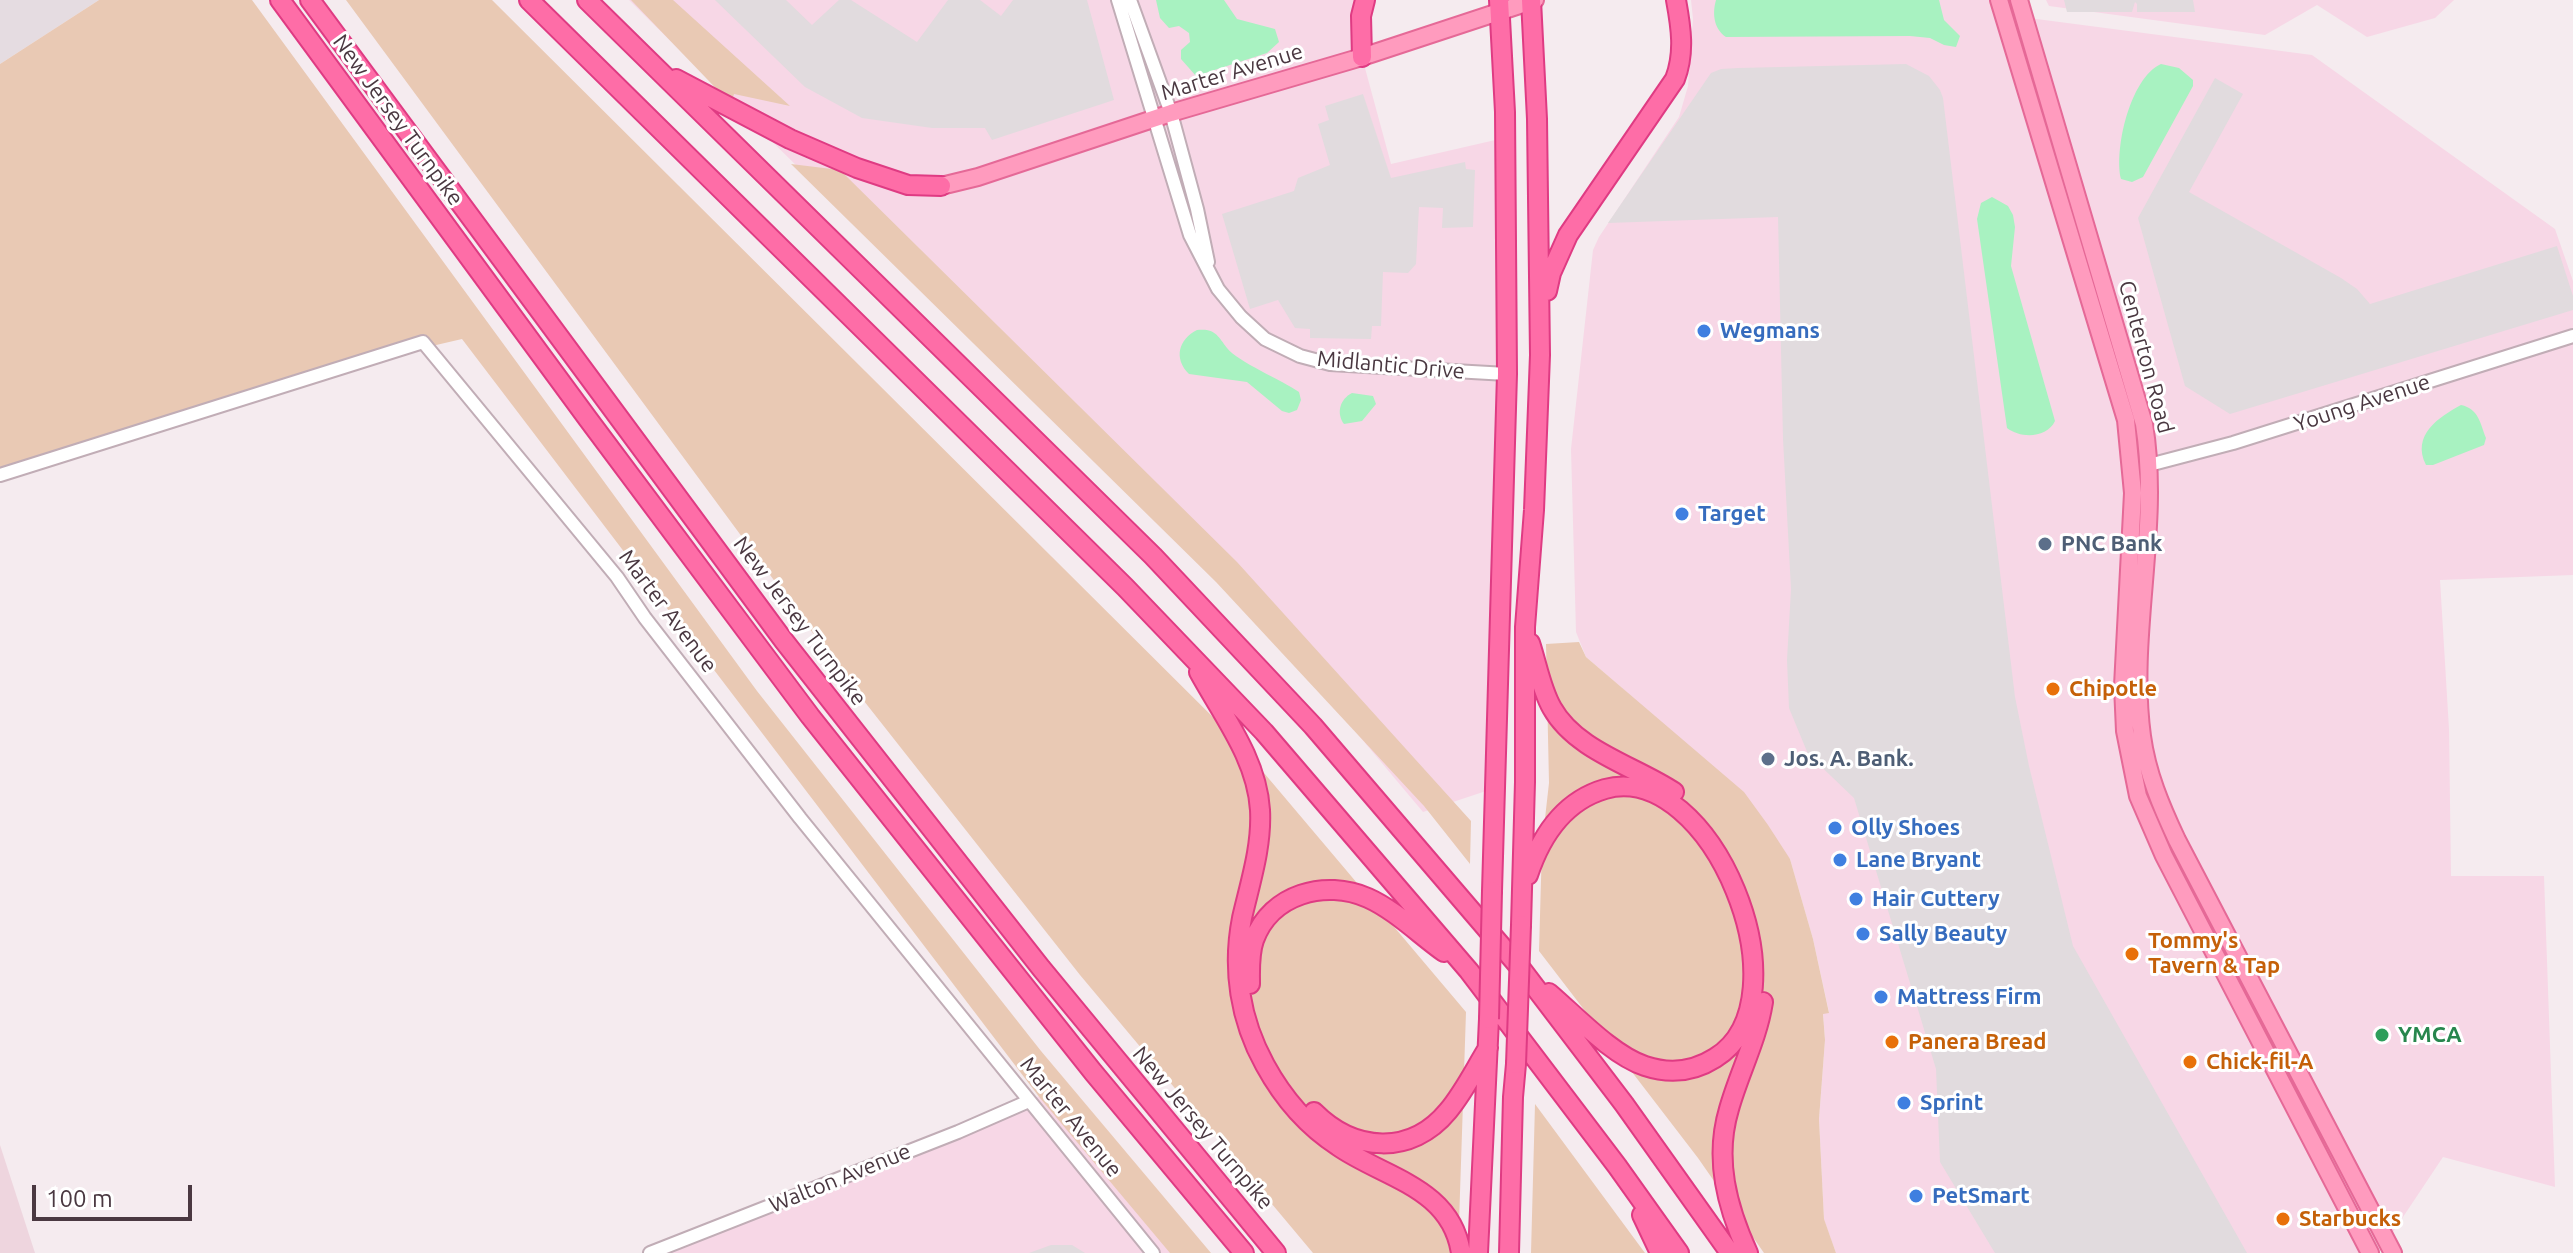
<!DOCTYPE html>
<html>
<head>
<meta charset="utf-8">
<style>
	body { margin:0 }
	#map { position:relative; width:2573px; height:1253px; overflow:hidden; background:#f5ebef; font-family:Ubuntu,sans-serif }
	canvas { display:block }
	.scale { position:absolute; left:32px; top:1185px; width:160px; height:36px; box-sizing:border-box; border:4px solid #4a3841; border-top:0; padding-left:10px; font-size:24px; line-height:28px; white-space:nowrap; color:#4a3841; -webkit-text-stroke:6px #fff; paint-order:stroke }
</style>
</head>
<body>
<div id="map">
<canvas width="2573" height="1253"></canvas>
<div class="scale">100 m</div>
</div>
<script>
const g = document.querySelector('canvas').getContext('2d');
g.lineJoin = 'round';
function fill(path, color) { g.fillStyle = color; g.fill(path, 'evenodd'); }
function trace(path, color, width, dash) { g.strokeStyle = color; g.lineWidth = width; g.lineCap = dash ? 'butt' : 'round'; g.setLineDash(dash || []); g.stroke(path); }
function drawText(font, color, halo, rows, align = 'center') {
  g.font = font + ' Ubuntu,sans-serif'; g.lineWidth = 6; g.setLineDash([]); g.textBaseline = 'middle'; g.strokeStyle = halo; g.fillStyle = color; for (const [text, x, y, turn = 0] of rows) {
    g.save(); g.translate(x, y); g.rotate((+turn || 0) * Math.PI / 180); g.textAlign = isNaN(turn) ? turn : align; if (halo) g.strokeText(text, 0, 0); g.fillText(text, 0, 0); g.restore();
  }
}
fill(new Path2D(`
	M629 0H1365L1362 57 1391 164 1504 138 1495 788 1423 812 1334 706 1184 542 904 272Z
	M1691 0H1994L2006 15 2312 55 2555 229 2573 281V575L2440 580 2449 729 2451 876H2544L2555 1187 2443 1157 2379 1253H1836L1824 1220 1819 1119 1825 1040 1823 1013 1829 1012 1813 939 1790 859 1622 688 1586 657 1576 632 1571 449 1593 250 1599 237 1679 117 1688 86 1693 19Z
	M2046 0H2454L2435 18 2367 37 2317 5 2265 35 2049 6Z
	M1064 1085 1209 1253H644L958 1132Z`), '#f7d7e6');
fill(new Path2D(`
	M0 0H99L0 64Z`), '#e5dce1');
fill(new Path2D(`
	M0 1145 35 1253H0Z`), '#eed5de');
fill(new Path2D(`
	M99 0H252L757 691 1041 1051 1211 1253H1170L1040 1098 462 339 389 356 0 474V64Z
	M346 0H492L1237 741 1466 1012 1458 1253H1313L1080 975 849 682Z
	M631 0H673L790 106 734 94 731 104Z
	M791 164 840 170 1237 562 1471 821 1470 864 1424 806 1216 582Z
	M1579 642 1586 657 1744 792 1768 825 1790 859 1813 939 1829 1013 1823 1014 1825 1040 1819 1119 1824 1219 1836 1253H1764L1698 1158 1539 951 1542 845 1549 783 1546 644Z
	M1535 1104 1645 1253H1531Z`), '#e9c9b4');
fill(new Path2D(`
	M715 0H786L812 25 839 0H851L917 42 948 0H980L1001 16 1013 0H1087L1114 100 992 140 985 128H932L862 118 805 87Z
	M2064 0H2193L2195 12H2137V4L2135 2 2132 12H2067Z
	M1906 64 1929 76 1940 90 1943 98 2015 697 2029 766 2073 946 2247 1253H1995L1940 1162 1936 1069 1854 798 1808 754 1789 708 1787 660 1791 589 1783 439 1778 217 1608 223 1711 73 1721 69 1738 68Z
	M2215 78 2243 94 2189 192 2341 278 2357 289 2370 304 2557 246 2573 296V310L2230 414 2185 386 2138 218Z
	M1363 94 1391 178 1465 162 1466 169 1475 170 1473 227 1442 228 1443 208 1419 207 1416 264 1408 273 1383 272 1381 326H1372L1371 339 1310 338V329L1295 328 1278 300 1250 309 1222 214 1294 191 1298 178 1330 165 1318 124 1329 120 1325 106Z
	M1051 1245H1072L1085 1253H1029Z`), '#e1dbde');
fill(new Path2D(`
	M1156 0H1224L1237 19 1275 29 1279 42 1267 53 1196 76 1181 59V50L1190 42 1189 33 1179 26 1169 28 1160 18Z
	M1716 0H1939L1944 20 1960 36 1956 47 1944 45 1930 38 1910 36 1726 37C1714 29 1712 14 1716 0Z
	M2161 64 2179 68 2193 80V86L2143 177 2132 182 2121 179C2114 149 2130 78 2161 64Z
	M1992 197 2008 206 2013 215 2015 227 2011 266 2055 421C2047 438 2021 439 2007 428L1977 219 1981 203Z
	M1197 330C1215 328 1218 336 1227 348 1238 362 1282 380 1299 392L1301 400 1297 410 1289 413 1282 411 1247 382 1189 374C1173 358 1179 339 1197 330Z
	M1352 393 1373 396 1376 404 1362 421 1344 424C1336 413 1340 399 1352 393Z
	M2461 405C2479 409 2480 423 2486 438L2484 445 2433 465H2426C2411 435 2439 417 2461 405Z`), '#a8f2c1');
const minor = new Path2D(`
	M1118 0 1190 235 1218 289 1241 317 1265 339 1300 356 1330 364 1507 374
	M1130 0 1171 113 1197 209 1208 262
	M2149 465 2233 443 2573 336
	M0 475 423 342 617 577 645 618 800 818 1153 1253
	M650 1253 958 1132 1029 1101`);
const major = new Path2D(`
	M1999 0 2126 420 2133 493 2123 686 2125 731 2138 796 2164 856 2370 1253
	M2019 0 2144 424C2161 528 2128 633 2142 736 2147 773 2161 806 2177 840L2393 1253
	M941 186 978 177 1171 113 1362 57 1535 0`);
const highway = new Path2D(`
	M280 0 588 419 810 716 1093 1072 1244 1253
	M310 0 784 641 1041 968 1276 1253
	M529 0 1125 587 1264 732 1469 971 1617 1166 1679 1253
	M587 0 1153 556 1313 726 1522 970 1624 1104 1730 1253
	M1362 57 1361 16 1365 0
	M676 79 790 139 857 168 908 185 941 186
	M1547 291 1551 273 1568 235 1675 79C1685 53 1681 27 1676 0
	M1530 643C1537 664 1541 689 1552 708 1576 751 1635 766 1674 792
	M1199 672C1223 716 1257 759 1260 810 1262 847 1250 883 1242 918 1232 969 1240 1020 1265 1065 1283 1098 1307 1126 1338 1146 1384 1178 1451 1187 1461 1253
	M1528 875C1541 836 1564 801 1605 789 1711 759 1810 1000 1715 1058 1693 1072 1669 1074 1645 1066 1612 1055 1576 1016 1549 993
	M1492 891 1507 374 1505 112 1499 0
	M1521 925 1525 782V627L1534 510 1540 355 1537 119 1531 0
	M1250 984C1250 970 1249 954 1254 940 1271 894 1325 879 1368 898 1395 910 1420 935 1444 952
	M1314 1112C1354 1152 1411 1156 1448 1111 1464 1092 1475 1069 1488 1048
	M1642 1215 1660 1253
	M1478 1253 1489 1019
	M1509 1253 1513 1097 1516 1064
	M1748 1253C1727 1207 1714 1159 1729 1109 1739 1073 1757 1040 1763 1002`);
trace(minor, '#c1adb6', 16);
trace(major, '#e56997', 20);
trace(highway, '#df3b83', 22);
trace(minor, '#fff', 12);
trace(major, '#ff9bbe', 16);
trace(highway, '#fe6da7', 18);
const highwayBridge = new Path2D(`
	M1489 1019 1492 891
	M1516 1064 1521 925`);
trace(highwayBridge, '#df3b83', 22, []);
trace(highwayBridge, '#fe6da7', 18);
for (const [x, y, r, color] of [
	[1704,331,8,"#3f7fe0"],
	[1682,514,8,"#3f7fe0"],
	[2045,544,8,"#5c6f8a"],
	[2053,689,8,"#e8710a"],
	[1768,759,8,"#5c6f8a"],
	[1835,828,8,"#3f7fe0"],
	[1840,860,8,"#3f7fe0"],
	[1856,899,8,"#3f7fe0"],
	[1863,934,8,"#3f7fe0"],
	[2132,954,8,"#e8710a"],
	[1881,997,8,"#3f7fe0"],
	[2382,1035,8,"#2e9e5b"],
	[1892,1042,8,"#e8710a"],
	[2190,1062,8,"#e8710a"],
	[1904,1103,8,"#3f7fe0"],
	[1916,1196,8,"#3f7fe0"],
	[2283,1219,8,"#e8710a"]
]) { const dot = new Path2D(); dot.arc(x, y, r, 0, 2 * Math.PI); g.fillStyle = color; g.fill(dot); trace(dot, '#fff', 3); }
drawText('22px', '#4a3841', '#fff', [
	["Marter Avenue",1232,72,-17],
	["New Jersey Turnpike",398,120,54],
	["Centerton Road",2146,357,75],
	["Midlantic Drive",1391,365,5],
	["Young Avenue",2362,403,-18],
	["Marter Avenue",668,611,53],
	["New Jersey Turnpike",800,621,53],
	["Marter Avenue",1071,1117,51],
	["New Jersey Turnpike",1203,1128,50],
	["Walton Avenue",840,1178,-22]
]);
drawText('bold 22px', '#366cbe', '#fff', [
	["Wegmans",1720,331],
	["Target",1698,514],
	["Olly Shoes",1851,828],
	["Lane Bryant",1856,860],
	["Hair Cuttery",1872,899],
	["Sally Beauty",1879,934],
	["Mattress Firm",1897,997],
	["Sprint",1920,1103],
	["PetSmart",1932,1196]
], 'left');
drawText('bold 22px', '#4e5e75', '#fff', [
	["PNC Bank",2061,544],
	["Jos. A. Bank.",1784,759]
], 'left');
drawText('bold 22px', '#c56008', '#fff', [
	["Chipotle",2069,689],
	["Tommy's",2148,941],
	["Tavern & Tap",2148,966],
	["Panera Bread",1908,1042],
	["Chick-fil-A",2206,1062],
	["Starbucks",2299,1219]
], 'left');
drawText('bold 22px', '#27864d', '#fff', [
	["YMCA",2398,1035]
], 'left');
</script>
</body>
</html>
